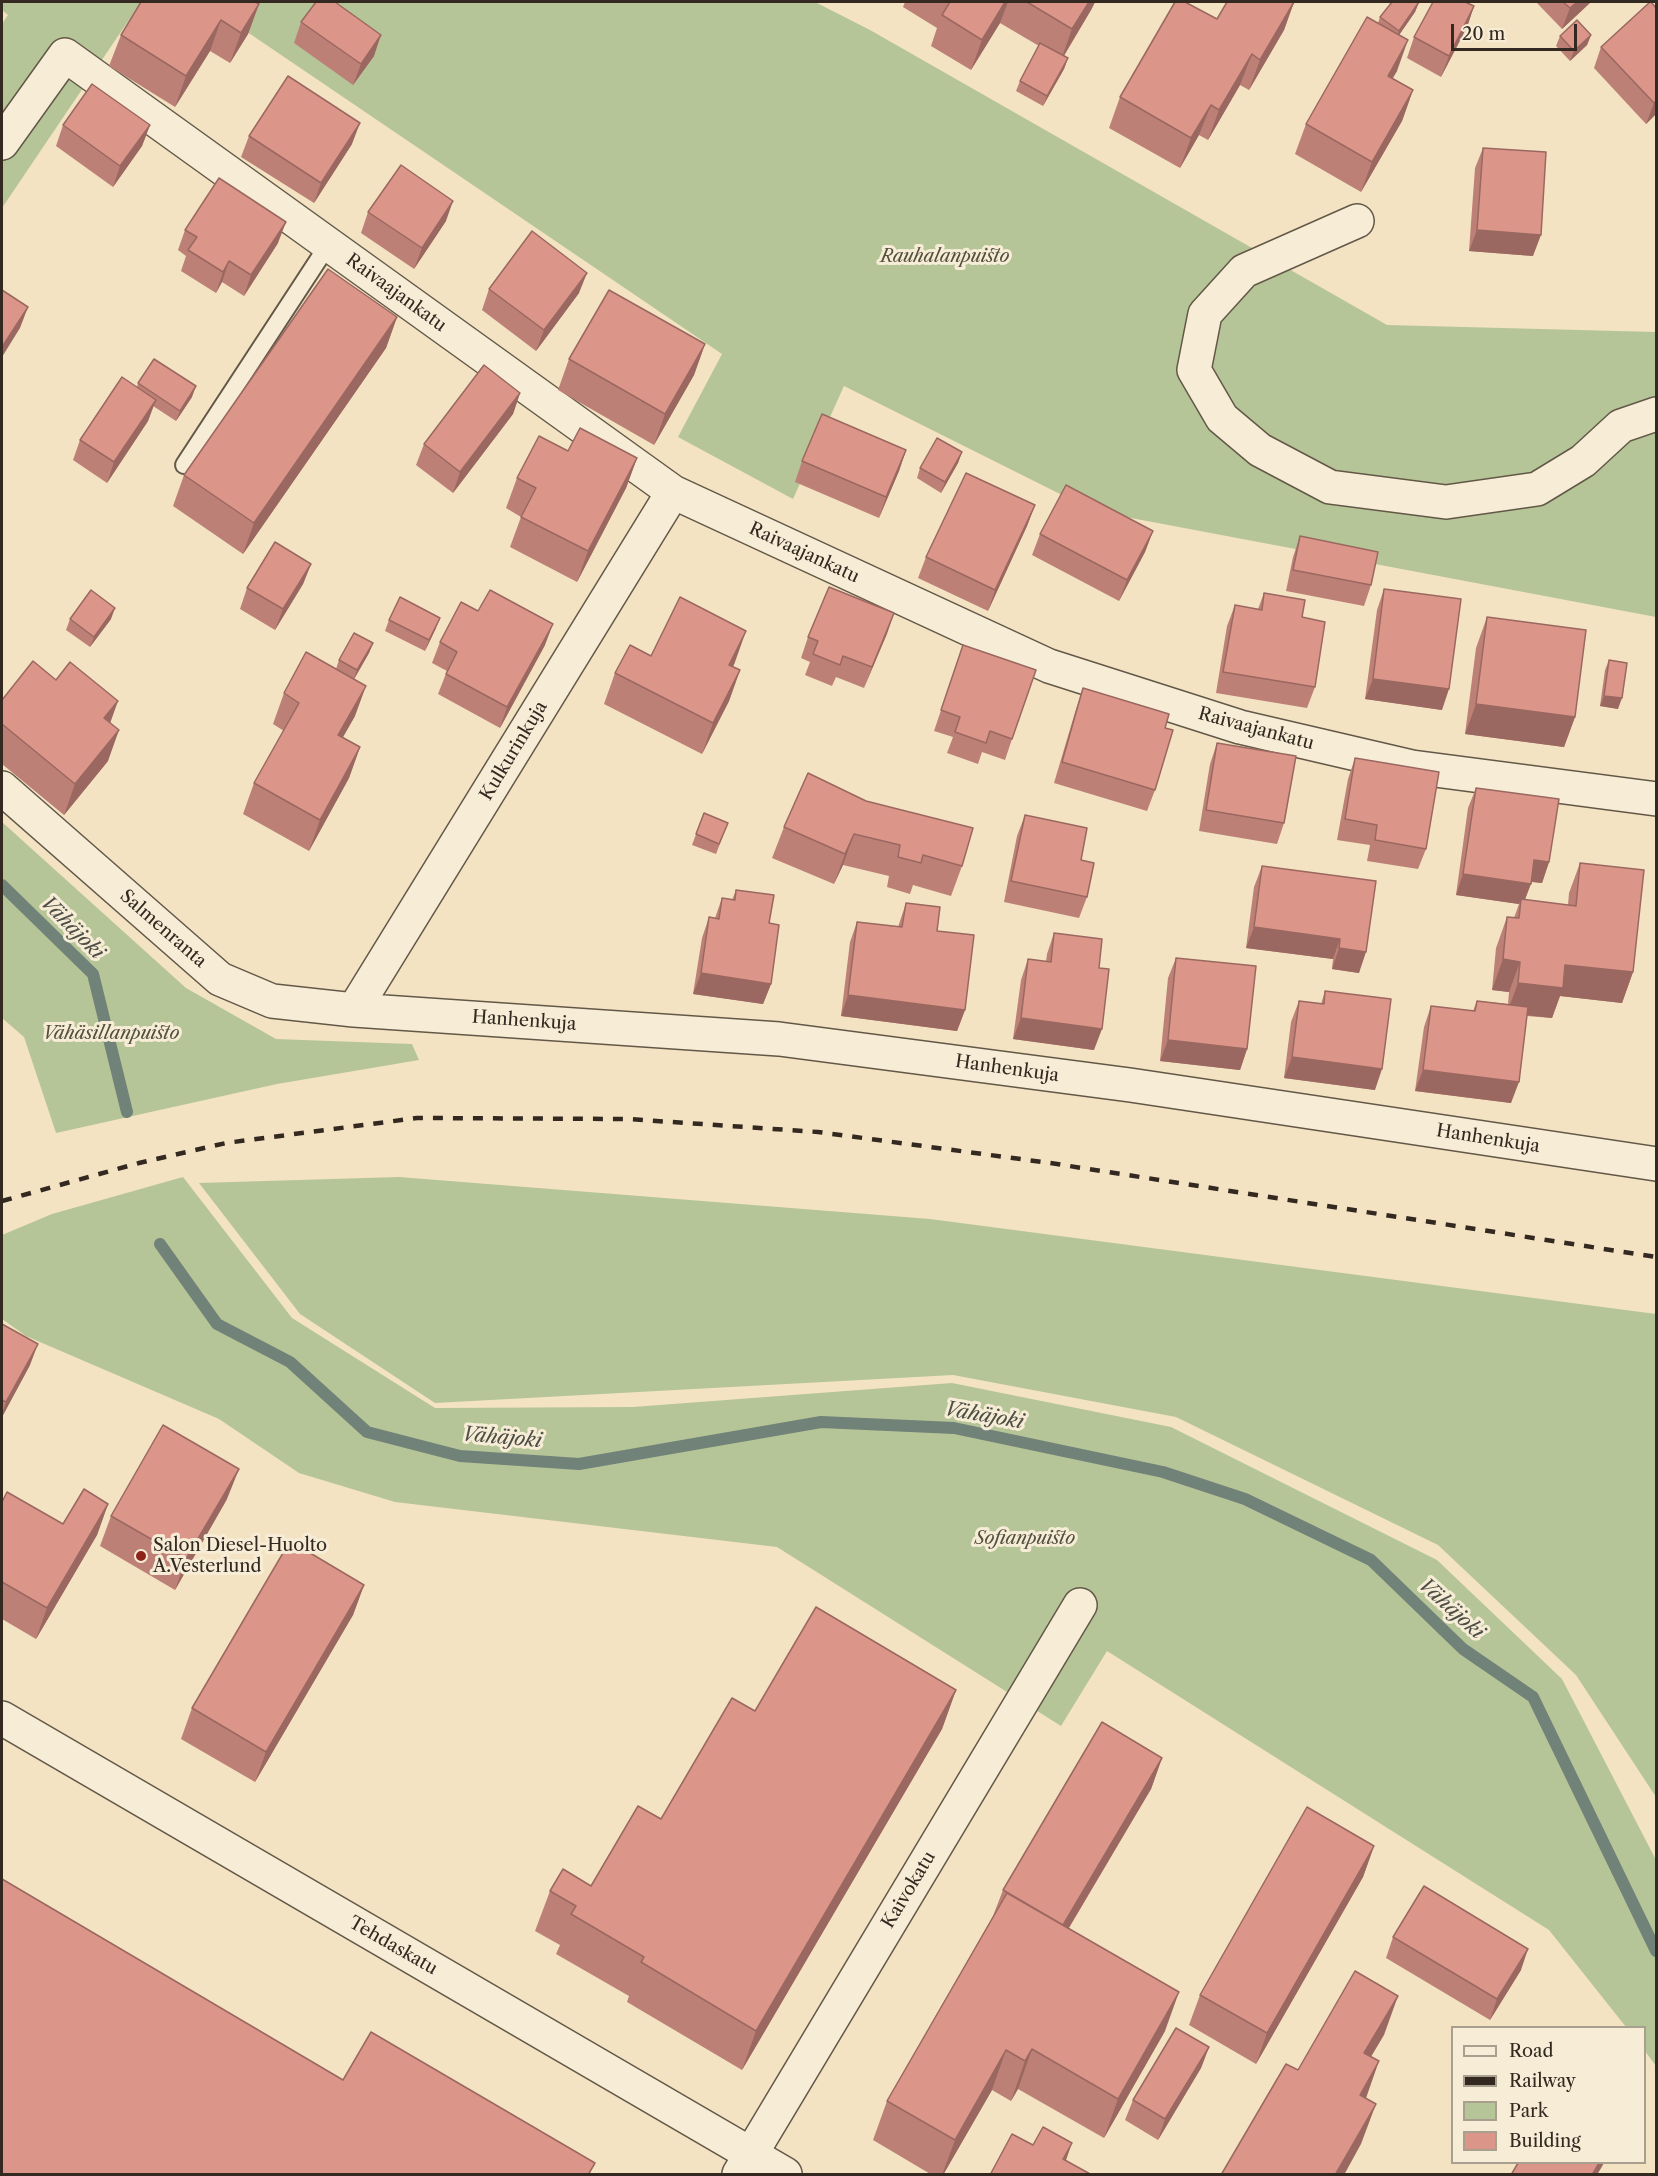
<!DOCTYPE html>
<html>
<head>
<meta charset="utf-8">
<style>
	body { margin:0 }
	#map { position:relative; width:1658px; height:2176px; overflow:hidden; background:#f3e3c2; font-family:"Libre Caslon Text",serif }
	canvas { display:block }
	.frame { position:absolute; inset:0; border:3px solid #332920; pointer-events:none }
	.legend { position:absolute; left:1451px; top:2026px; width:195px; height:138px; box-sizing:border-box; background:#f7edd7; border:2px solid #a99f8e; margin:0; padding:8px 10px; list-style:none; font-size:18px; color:#332920 }
	.legend li { display:flex; align-items:center; gap:12px; height:30px }
	.legend b { width:30px; border:2px solid #a99f8e }
	.scale { position:absolute; left:1451px; top:24px; width:126px; height:27px; box-sizing:border-box; border:3px solid #332920; border-top:0; padding-left:8px; font-size:18px; line-height:21px; white-space:nowrap; color:#332920; -webkit-text-stroke:4px #f7edd7; paint-order:stroke }
</style>
</head>
<body>
<div id="map">
<canvas width="1658" height="2176"></canvas>
<div class="frame"></div>
<ul class="legend">
<li><b style="height:8px;background:#f7edd7"></b>Road</li>
<li><b style="height:8px;background:#332920"></b>Railway</li>
<li><b style="height:16px;background:#b6c597"></b>Park</li>
<li><b style="height:16px;background:#dc9589"></b>Building</li>
</ul>
<div class="scale">20 m</div>
</div>
<script>
const g = document.querySelector('canvas').getContext('2d');
g.lineJoin = 'round';
function fill(path, color) { g.fillStyle = color; g.fill(path, 'evenodd'); }
function trace(path, color, width, dash) { g.strokeStyle = color; g.lineWidth = width; g.lineCap = dash ? 'butt' : 'round'; g.setLineDash(dash || []); g.stroke(path); }
function drawText(font, color, halo, rows, align = 'center') {
  g.font = font + ' "Libre Caslon Text",serif'; g.lineWidth = 6; g.setLineDash([]); g.textBaseline = 'middle'; g.strokeStyle = halo; g.fillStyle = color; for (const [text, x, y, turn = 0] of rows) {
    g.save(); g.translate(x, y); g.rotate((+turn || 0) * Math.PI / 180); g.textAlign = isNaN(turn) ? turn : align; if (halo) g.strokeText(text, 0, 0); g.fillText(text, 0, 0); g.restore();
  }
}
fill(new Path2D(`
	M2 2H141L2 208V24L8 15 2 10Z
	M203 2H815L870 30 1387 325 1656 332V617L1094 511 844 386 793 499 678 437 722 354Z
	M2 822 186 988 276 1039 412 1044 419 1060 277 1084 56 1133 24 1037 2 1018Z
	M183 1177 292 1318 435 1408 633 1407 952 1383 1171 1427 1437 1560 1562 1679 1656 1860V2066L1645 2051 1644 2028 1626 2027 1549 1930 1107 1651 1061 1726 777 1547 395 1502 299 1473 219 1419 26 1336 2 1319V1235L52 1214Z
	M399 1177 930 1219 1656 1314V1797L1576 1675 1438 1545 1176 1417 953 1375 435 1403 300 1314 199 1183Z`), '#b6c597');
trace(new Path2D(`
	M2 885 93 974 127 1112
	M160 1244 217 1324 290 1362 367 1432 460 1456 579 1464 821 1422 954 1428 1163 1472 1245 1499 1371 1560 1463 1649 1533 1697 1656 1951`), '#718279', 12);
const service = new Path2D(`
	M184 465 328 245`);
const minor = new Path2D(`
	M2 143 65 55 673 492 1049 666 1240 727 1412 767 1656 799
	M1357 221 1244 271 1205 314 1194 370 1222 418 1260 450 1330 487 1446 502 1537 489 1583 461 1621 426 1656 414
	M2 788 220 979 272 1001 354 1010 779 1039 1130 1085 1656 1164
	M354 1010 673 492
	M739 2174 1080 1605`);
const tertiary = new Path2D(`
	M2 1718 785 2174`);
trace(service, '#635848', 20);
trace(minor, '#635848', 36);
trace(tertiary, '#635848', 36);
trace(service, '#f7edd7', 16);
trace(minor, '#f7edd7', 33);
trace(tertiary, '#f7edd7', 33);
trace(new Path2D(`
	M2 1201 139 1163 226 1143 417 1118 628 1119 818 1132 1050 1163 1656 1257`), '#332920', 4.5, [10, 10]);
fill(new Path2D(`
	M905 2H1095L1091 10 1064 56 1068 58 1064 69 1043 106 1016 91 1020 81 1039 46 1000 23 971 70 931 46 937 28 903 7Z
	M1294 2 1284 30 1249 90 1240 85 1208 140 1199 135 1180 168 1109 128 1120 97 1217 19Z
	M1419 2 1415 12 1399 35 1397 71 1392 78 1413 90 1402 121 1361 192 1295 154 1306 124 1378 23 1380 17Z
	M1536 2H1591L1562 29Z
	M1650 2 1656 114 1646 124 1594 68 1601 47Z
	M259 4 248 34 230 63 210 51 175 107 109 66 121 35Z
	M1474 6 1467 27 1441 77 1407 58 1414 37Z
	M301 22 374 56 353 85 294 43Z
	M1591 35 1587 45 1570 61 1556 46 1560 36Z
	M63 125H150L142 146 113 187 56 146Z
	M249 136 352 144 314 203 241 157Z
	M1483 148 1533 256 1469 251 1475 168Z
	M368 212 446 221 414 269 361 233Z
	M185 230 278 243 244 296 222 282 216 293 181 271 186 256 178 250Z
	M489 289 579 293 536 351 482 310Z
	M397 317 386 348 243 554 173 506 184 475Z
	M705 344 694 375 654 445 558 390 569 359Z
	M138 383 192 397 176 421 153 406 148 421 107 483 73 460 80 440 137 387Z
	M520 393 513 414 453 493 416 465 424 444Z
	M906 450 899 471 879 518 795 482 802 461Z
	M568 451 637 458 626 488 577 582 510 547 521 517 506 508 517 478Z
	M962 452 958 463 941 493 917 478 920 468Z
	M1035 505 1027 526 988 611 918 578 926 557Z
	M1153 531 1145 552 1119 601 1032 555 1040 534Z
	M1300 536 1371 585 1364 606 1286 591 1293 557Z
	M311 564 303 584 275 630 240 609 247 588Z
	M1384 589 1442 710 1365 699 1377 610Z
	M1264 593 1302 617 1315 687 1307 708 1216 693 1227 626 1235 605 1258 609Z
	M478 611 545 645 500 728 438 694 447 671 432 663 440 642Z
	M894 613 864 688 836 677 832 686 805 675 810 662 801 658 808 637Z
	M1487 617 1575 717 1564 747 1465 734 1476 648Z
	M70 619H111L90 647 66 630Z
	M389 620 436 628 425 651 385 631Z
	M373 643 369 653 354 679 355 716 343 737 360 747 349 778 309 851 243 814 254 783 284 731 273 724 284 693 336 669 339 660Z
	M963 645 1012 739 1005 760 982 752 978 764 947 753 953 737 934 731Z
	M651 656 735 662 733 667 740 670 729 701 702 754 604 704 615 673Z
	M1609 660 1618 709 1600 706 1605 670Z
	M1083 688 1165 728 1155 790 1147 811 1054 783 1076 709Z
	M2 700 110 723 108 761 64 815 2 764Z
	M1217 743 1284 823 1277 844 1199 831 1210 764Z
	M1355 758 1426 849 1418 869 1367 861 1370 845 1337 840 1348 779Z
	M808 773 962 866 951 896 913 885 910 894 887 887 889 876 843 865 834 884 772 858 784 827Z
	M1476 788 1549 862 1542 883 1531 882 1525 900 1568 905 1569 893 1580 863 1633 972 1622 1003 1560 996 1552 1018 1527 1016 1511 1103 1415 1091 1424 1027 1431 1006 1473 1011 1477 1001 1508 1004 1509 992 1492 990 1496 948 1507 917 1514 918 1519 904 1456 895 1468 808Z
	M704 813 728 823 716 854 692 845Z
	M1025 815 1081 860 1087 897 1079 918 1004 902 1017 836Z
	M1262 866 1376 881 1359 973 1332 969 1333 959 1246 948 1254 887Z
	M736 890 769 923 771 984 763 1004 693 994 702 938 709 917 715 918 722 898 732 900Z
	M906 903 937 931 965 1010 957 1031 841 1016 850 942 857 922 898 927Z
	M1054 933 1099 968 1094 1050 1013 1039 1021 980 1028 959 1046 962 1047 954Z
	M1176 958 1247 1049 1240 1070 1160 1061 1168 978Z
	M1325 991 1375 1090 1284 1078 1291 1022 1299 1001 1321 1004Z
	M2 1324 30 1365 2 1417Z
	M227 1499 175 1590 100 1546 111 1516Z
	M2 1502 63 1524 108 1504 97 1535 36 1639 2 1619Z
	M364 1585 353 1615 255 1782 181 1739 192 1708Z
	M956 1690 942 1729 742 2070 627 2002 629 1996 556 1954 560 1945 535 1931 550 1891 591 1886 661 1819 755 1711Z
	M1162 1758 1151 1789 1069 1928 1165 2031 1104 2138 1018 2089 1011 2101 992 2090 943 2175H932L873 2140 887 2101 993 1916 1003 1890Z
	M1374 1846 1363 1877 1256 2064 1189 2025 1200 1995Z
	M1393 1937 1521 1970 1490 2020 1386 1958Z
	M1209 2047 1201 2068 1158 2140 1125 2120 1133 2100Z`), '#bd8076');
fill(new Path2D(`
	M1005 2H1008L1000 23 971 70 982 40Z
	M1089 2H1095L1091 10 1061 60 1072 29Z
	M1294 2 1284 30 1249 90 1260 60Z
	M1419 2 1415 12 1395 41 1399 31Z
	M1577 2H1591L1562 29 1570 8Z
	M259 4 248 34 230 63 241 33Z
	M1474 6 1467 27 1441 77 1449 56Z
	M221 20 210 51 175 107 186 76Z
	M381 35 374 56 353 85 361 64Z
	M1591 35 1587 45 1570 61 1574 51Z
	M1408 40 1397 71 1377 106 1388 76Z
	M1252 54 1240 85 1208 140 1219 110Z
	M1068 58 1064 69 1043 106 1047 96Z
	M1413 90 1402 121 1361 192 1372 162Z
	M1656 101V114L1646 124 1654 103Z
	M1211 105 1199 135 1180 168 1191 138Z
	M360 123 352 144 314 203 321 183Z
	M150 125 142 146 113 187 120 166Z
	M453 201 446 221 414 269 422 248Z
	M286 222 278 243 244 296 251 275Z
	M1477 230 1541 235 1533 256 1469 251Z
	M229 261 222 282 216 293 223 272Z
	M587 273 579 293 536 351 544 330Z
	M28 307 20 328 2 357V347Z
	M397 317 386 348 243 554 254 523Z
	M705 344 694 375 654 445 665 414Z
	M196 386 192 397 176 421 180 411Z
	M520 393 513 414 453 493 460 472Z
	M156 400 148 421 107 483 114 462Z
	M906 450 899 471 879 518 886 497Z
	M962 452 958 463 941 493 945 482Z
	M637 458 626 488 577 582 588 551Z
	M1035 505 1027 526 988 611 995 590Z
	M1153 531 1145 552 1119 601 1127 580Z
	M311 564 303 584 275 630 283 609Z
	M115 608 111 619 90 647 94 637Z
	M894 613 887 634 864 688 872 667Z
	M440 618 436 628 425 651 429 640Z
	M553 624 545 645 500 728 507 707Z
	M746 631 735 662 718 696 729 665Z
	M373 643 369 653 353 681 357 670Z
	M740 670 729 701 702 754 713 723Z
	M1373 679 1449 689 1442 710 1365 699Z
	M366 686 355 716 327 765 338 735Z
	M1604 696 1622 698 1618 709 1600 706Z
	M118 701 107 732 104 718Z
	M1476 704 1575 717 1564 747 1465 734Z
	M119 730 108 761 64 815 75 784Z
	M360 747 349 778 309 851 320 820Z
	M854 834 843 865 834 884 845 854Z
	M1534 860 1549 862 1542 883 1526 881Z
	M1463 874 1531 884 1523 904 1521 899 1519 904 1456 895Z
	M1254 927 1340 939 1333 959 1246 948Z
	M1339 948 1366 952 1359 973 1332 969Z
	M1503 959 1520 962 1509 992 1492 990Z
	M1565 965 1633 972 1622 1003 1560 996 1552 1018 1507 1013 1518 983Z
	M701 973 771 984 763 1004 693 994Z
	M848 995 965 1010 957 1031 841 1016Z
	M1021 1018 1102 1029 1094 1050 1013 1039Z
	M1168 1040 1247 1049 1240 1070 1160 1061Z
	M1292 1057 1382 1069 1375 1090 1284 1078Z
	M1423 1070 1519 1082 1511 1103 1415 1091Z
	M38 1344 30 1365 2 1417V1414L6 1402Z
	M239 1469 227 1499 175 1590 186 1559Z
	M108 1504 97 1535 36 1639 47 1608Z
	M364 1585 353 1615 255 1782 266 1752Z
	M956 1690 942 1729 742 2070 756 2031Z
	M1162 1758 1151 1789 1052 1956 1063 1926Z
	M1374 1846 1363 1877 1256 2064 1267 2033Z
	M1528 1949 1521 1970 1490 2020 1497 1999Z
	M1179 1992 1165 2031 1104 2138 1118 2099Z
	M1398 1996 1384 2035 1350 2092 1364 2053Z
	M1209 2047 1201 2068 1158 2140 1165 2119Z
	M1032 2049 1018 2089 1011 2101 1025 2061Z
	M1006 2050 992 2090 943 2175H942L955 2140Z
	M1379 2061 1365 2101 1360 2095Z
	M1376 2104 1361 2144 1344 2175H1335Z
	M1072 2143 1065 2163 1063 2159Z
	M1599 2163H1604L1597 2175H1592Z`), '#9a6860');
const building = new Path2D(`
	M141 2H255L259 4 241 33 221 20 186 76 121 35Z
	M316 2H335L381 35 361 64 301 22Z
	M950 2H1005L982 40 942 15Z
	M1027 2H1089L1072 29Z
	M1175 2H1185L1217 19 1227 2H1294L1260 60 1252 54 1219 110 1211 105 1191 138 1120 97Z
	M1392 2H1419L1399 31 1380 17Z
	M1433 2H1465L1474 6 1449 56 1414 37Z
	M1563 2H1577L1570 8Z
	M1650 2H1651L1656 8V101L1654 103 1601 47Z
	M1367 17 1408 40 1388 76 1413 90 1372 162 1306 124Z
	M1577 20 1591 35 1574 51 1560 36Z
	M1040 43 1068 58 1047 96 1020 81Z
	M288 76 360 123 321 183 249 136Z
	M92 84 150 125 120 166 63 125Z
	M1483 148 1546 152 1541 235 1477 230Z
	M401 165 453 201 422 248 368 212Z
	M219 178 286 222 251 275 229 261 223 272 188 250 197 237 185 230Z
	M532 231 587 273 544 330 489 289Z
	M328 269 397 317 254 523 184 475Z
	M2 290 28 307 2 347Z
	M609 290 705 344 665 414 569 359Z
	M154 359 196 386 180 411 138 383Z
	M484 365 520 393 460 472 424 444Z
	M122 377 156 400 114 462 80 440Z
	M822 414 906 450 886 497 802 461Z
	M580 428 637 458 588 551 521 517 536 488 517 478 539 436 568 451Z
	M937 438 962 452 945 482 920 468Z
	M966 473 1035 505 995 590 926 557Z
	M1066 485 1153 531 1127 580 1040 534Z
	M1300 536 1378 552 1371 585 1293 570Z
	M275 542 311 564 283 609 247 588Z
	M829 587 894 613 872 667 843 656 840 665 813 654 818 641 808 637Z
	M1384 589 1461 599 1449 689 1373 679Z
	M91 590 115 608 94 637 70 619Z
	M490 590 553 624 507 707 446 674 457 652 440 642 461 602 478 611Z
	M1264 593 1305 600 1302 617 1325 622 1315 687 1223 672 1235 605 1262 610Z
	M400 597 440 618 429 640 389 620Z
	M680 597 746 631 729 665 740 670 713 723 615 673 630 645 651 656Z
	M1487 617 1586 630 1575 717 1476 704Z
	M354 633 373 643 357 670 339 660Z
	M963 645 1036 670 1012 739 990 731 986 743 955 732 960 717 941 710Z
	M306 652 366 686 338 735 360 747 320 820 254 783 299 703 284 693Z
	M1609 660 1627 663 1622 698 1604 696Z
	M33 661 56 680 70 662 118 701 104 718 119 730 75 784 2 724V700Z
	M1083 688 1169 714 1165 728 1173 730 1155 790 1062 762Z
	M1217 743 1296 756 1284 823 1206 810Z
	M1355 758 1439 772 1426 849 1375 840 1377 825 1345 819Z
	M808 773 866 801 973 828 962 866 923 855 921 863 898 857 900 845 854 834 845 854 784 827Z
	M1476 788 1559 799 1549 862 1534 860 1531 884 1463 874Z
	M704 813 728 823 719 844 696 834Z
	M1025 815 1087 828 1081 860 1094 863 1087 897 1011 881Z
	M1580 863 1644 870 1633 972 1565 965 1563 988 1518 983 1520 962 1503 959 1507 917 1519 918 1521 899 1576 906Z
	M1262 866 1376 881 1366 952 1339 948 1340 939 1254 927Z
	M736 890 774 895 769 923 779 925 771 984 701 973 709 917 719 919 722 898 735 900Z
	M906 903 940 907 937 931 974 935 965 1010 848 995 857 922 902 927Z
	M1054 933 1102 939 1099 968 1109 969 1102 1029 1021 1018 1028 959 1051 962Z
	M1176 958 1256 966 1247 1049 1168 1040Z
	M1325 991 1391 999 1382 1069 1292 1057 1299 1001 1324 1004Z
	M1477 1001 1528 1007 1519 1082 1423 1070 1431 1006 1475 1011Z
	M2 1324 38 1344 6 1402 2 1400Z
	M163 1425 239 1469 186 1559 111 1516Z
	M84 1489 108 1504 47 1608 2 1582V1502L7 1492 63 1524Z
	M290 1541 364 1585 266 1752 192 1708Z
	M816 1607 956 1690 756 2031 641 1962 644 1957 571 1914 576 1906 550 1891 563 1869 591 1886 638 1806 661 1819 732 1698 755 1711Z
	M1102 1722 1162 1758 1063 1925 1003 1890Z
	M1307 1807 1374 1846 1267 2033 1200 1995Z
	M2 1879 343 2080 371 2032 595 2163 588 2175H2Z
	M1424 1886 1528 1949 1497 1999 1393 1937Z
	M1007 1893 1179 1992 1118 2099 1032 2049 1025 2061 1006 2050 955 2140 887 2101Z
	M1355 1971 1398 1996 1364 2053 1379 2061 1360 2095 1376 2104 1335 2175H1221L1286 2064 1298 2070Z
	M1176 2028 1209 2047 1165 2119 1133 2100Z
	M1043 2127 1072 2143 1063 2159 1092 2175H990L1012 2134 1033 2145Z
	M1518 2163H1599L1592 2175H1511Z`);
fill(building, '#dc9589');
trace(building, '#9a6860', 1.5);
for (const [x, y, r, color] of [
	[141,1556,6,"#8f2418"]
]) { const dot = new Path2D(); dot.arc(x, y, r, 0, 2 * Math.PI); g.fillStyle = color; g.fill(dot); trace(dot, '#f7edd7', 2); }
drawText('italic 18px', '#54503e', '#f7edd7', [
	["Rauhalanpuisto",945,257],
	["Vähäsillanpuisto",111,1034],
	["Sofianpuisto",1025,1539]
]);
drawText('18px', '#332920', '#f7edd7', [
	["Raivaajankatu",396,293,36],
	["Raivaajankatu",804,553,25],
	["Raivaajankatu",1256,729,15],
	["Kulkurinkuja",514,751,-59],
	["Salmenranta",163,929,41],
	["Hanhenkuja",524,1021,4],
	["Hanhenkuja",1007,1069,8],
	["Hanhenkuja",1488,1139,9],
	["Kaivokatu",909,1890,-59],
	["Tehdaskatu",393,1946,30]
]);
drawText('18px', '#332920', '#f7edd7', [
	["Salon Diesel-Huolto",153,1546],
	["A.Vesterlund",153,1567]
], 'left');
drawText('italic 20px', '#4d4e45', '#f7edd7', [
	["Vähäjoki",72,928,45],
	["Vähäjoki",984,1416,10],
	["Vähäjoki",502,1438,5],
	["Vähäjoki",1451,1609,42]
]);
</script>
</body>
</html>
